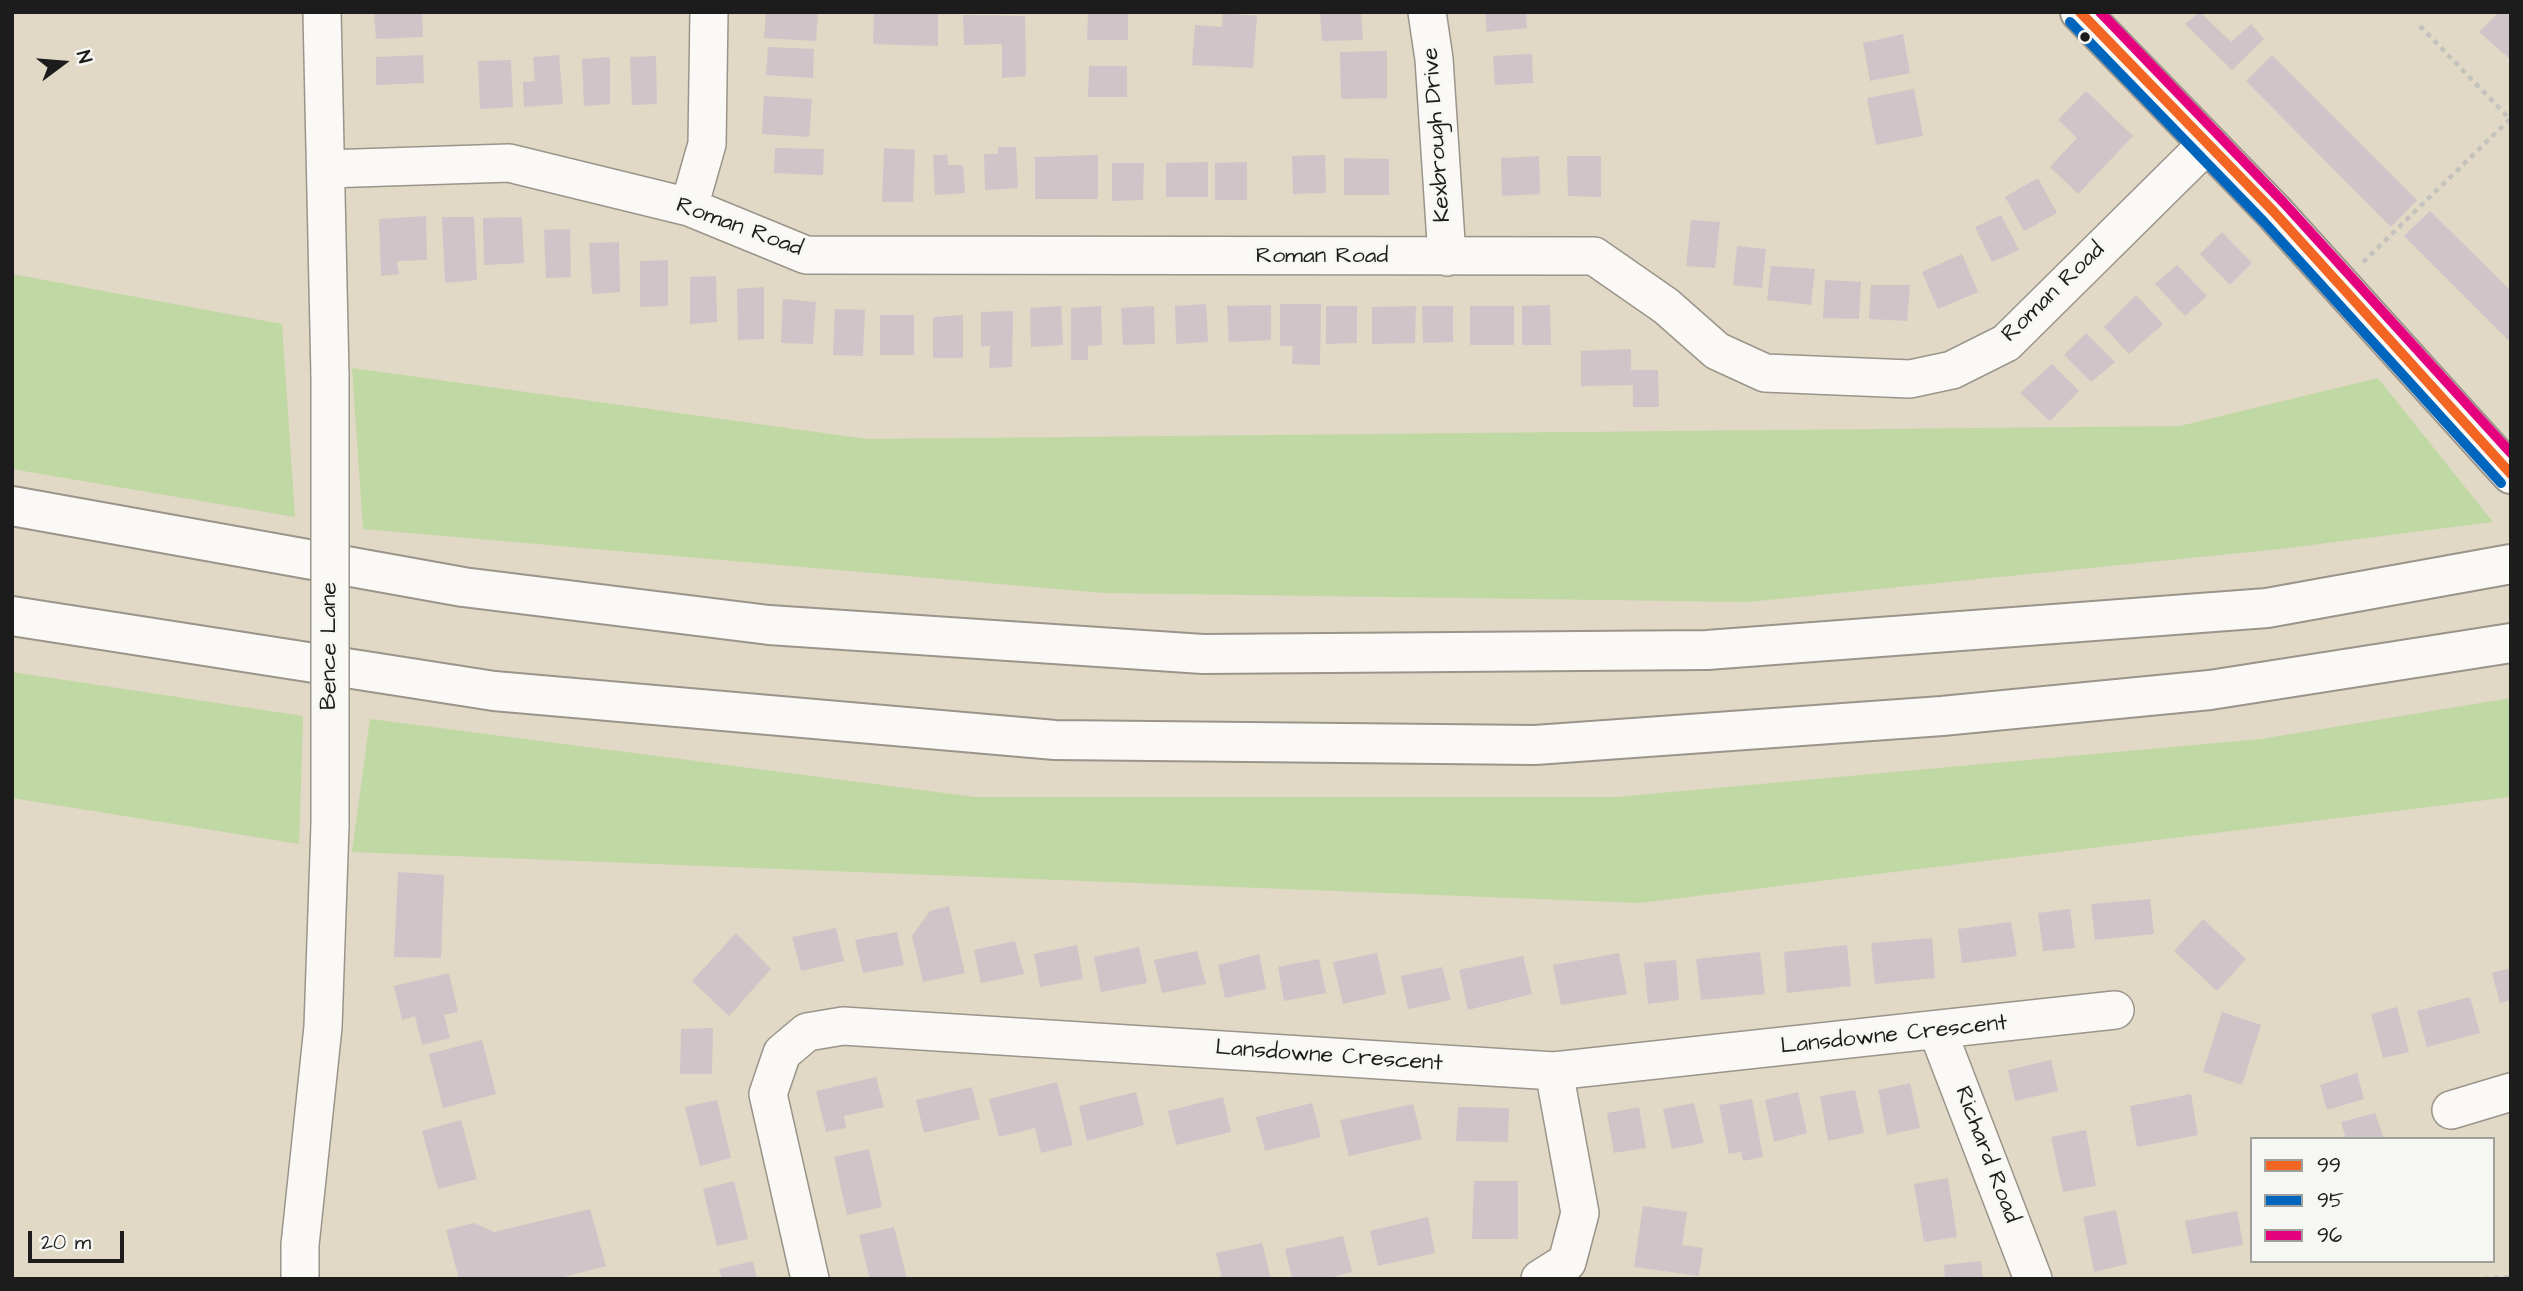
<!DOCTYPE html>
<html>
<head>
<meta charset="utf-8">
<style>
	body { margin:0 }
	#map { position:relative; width:2523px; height:1291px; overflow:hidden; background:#e1d8c5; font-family:"Architects Daughter",sans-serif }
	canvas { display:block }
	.frame { position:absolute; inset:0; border:14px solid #1c1c1c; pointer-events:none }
	.legend { position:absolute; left:2250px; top:1137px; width:245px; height:126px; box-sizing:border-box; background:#f6f6f2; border:2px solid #9f9f9c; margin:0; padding:9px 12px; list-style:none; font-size:21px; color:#1c1c1c }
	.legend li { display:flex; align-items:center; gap:14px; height:35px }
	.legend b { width:35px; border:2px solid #9f9f9c }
	.north { position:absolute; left:28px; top:28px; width:70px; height:70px; -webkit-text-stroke:5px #f6f6f2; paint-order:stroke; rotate:74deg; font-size:19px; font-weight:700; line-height:28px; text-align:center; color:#1c1c1c }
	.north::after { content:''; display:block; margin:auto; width:24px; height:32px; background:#1c1c1c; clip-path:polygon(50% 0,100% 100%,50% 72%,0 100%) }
	.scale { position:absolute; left:28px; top:1231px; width:96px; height:32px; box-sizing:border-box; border:4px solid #1c1c1c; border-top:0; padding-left:9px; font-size:21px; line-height:24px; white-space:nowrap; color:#1c1c1c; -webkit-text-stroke:5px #f6f6f2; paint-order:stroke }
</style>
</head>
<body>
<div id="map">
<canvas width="2523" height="1291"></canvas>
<div class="frame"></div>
<ul class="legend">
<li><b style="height:9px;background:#f26522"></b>99</li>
<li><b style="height:9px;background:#0065bd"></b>95</li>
<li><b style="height:9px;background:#e5007d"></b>96</li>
</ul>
<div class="north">N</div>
<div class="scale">20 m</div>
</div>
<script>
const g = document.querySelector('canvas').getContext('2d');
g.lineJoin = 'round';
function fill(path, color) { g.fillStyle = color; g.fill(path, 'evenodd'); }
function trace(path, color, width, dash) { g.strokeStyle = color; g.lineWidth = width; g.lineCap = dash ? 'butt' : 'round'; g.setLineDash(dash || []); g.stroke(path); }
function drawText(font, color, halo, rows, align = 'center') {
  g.font = font + ' "Architects Daughter",sans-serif'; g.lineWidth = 5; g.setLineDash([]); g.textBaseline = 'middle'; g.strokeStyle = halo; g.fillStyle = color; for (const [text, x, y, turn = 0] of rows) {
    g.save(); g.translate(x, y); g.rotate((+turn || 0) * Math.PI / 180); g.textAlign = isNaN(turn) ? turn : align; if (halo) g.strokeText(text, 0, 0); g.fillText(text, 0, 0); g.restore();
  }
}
fill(new Path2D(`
	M12 274 282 324 295 517 12 469Z
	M352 368 867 439 2180 426 2378 378 2493 522 2280 549 1748 602 1104 593 363 529Z
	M12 672 303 716 299 844 12 798Z
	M2511 698V797L1639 903 352 852 370 719 975 797H1616L2261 739Z`), '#c0d8a3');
fill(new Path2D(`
	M374 12H422L423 37 376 39Z
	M766 12H818L816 41 764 38Z
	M874 12H938V46L873 44Z
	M1088 12H1128V40H1087Z
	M1320 12H1361L1363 40 1322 41Z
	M1485 12H1526L1527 28 1487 32Z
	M2200 12 2231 42 2251 24 2264 39 2232 70 2185 24Z
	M2499 12 2511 14V60L2479 32Z
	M1223 13 1257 16 1253 68 1192 65 1195 25 1222 27Z
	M963 15 1025 16 1026 76 1002 78V44L964 45Z
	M1903 34 1910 73 1870 81 1863 43Z
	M768 47 814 49 813 78 766 75Z
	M1387 51V98L1341 99 1340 52Z
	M1532 54 1533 83 1495 85 1493 56Z
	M423 55 424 83 376 85V57Z
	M559 55 563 104 524 107 523 82 535 81 533 57Z
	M2272 55 2417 200 2391 227 2246 81Z
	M656 56 657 104 632 105 630 57Z
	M610 57V104L584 106 582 59Z
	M511 60 513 107 480 109 478 61Z
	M1089 66H1127V97H1088Z
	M1914 89 1923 136 1876 145 1867 98Z
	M2086 91 2133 136 2078 194 2050 167 2077 138 2058 120Z
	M764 96 812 99 809 137 762 134Z
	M998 147H1016L1018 188 985 190 984 154H998Z
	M775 148 824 149 823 175 774 173Z
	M884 148 915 150 913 202H882Z
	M933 155H947L948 165H963L965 193 935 195Z
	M1098 155V199H1035V157Z
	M1325 155 1326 193 1293 194 1292 156Z
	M1539 156 1540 194 1502 196 1501 158Z
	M1567 156H1601V197L1568 196Z
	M1344 158 1389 159V195H1344Z
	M1208 162V197H1166V163Z
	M1247 162V200H1215V163Z
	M1112 163H1144L1143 200 1112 201Z
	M2038 178 2057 213 2024 231 2005 197Z
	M2430 211 2511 291V343L2404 236Z
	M2001 215 2019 250 1992 262 1975 227Z
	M426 216 427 260 397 261 399 274 381 276 379 219Z
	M442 217H474L477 280 445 283Z
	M522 217 524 263 484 265 483 218Z
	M1691 220 1720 222 1715 268 1686 266Z
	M570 229 571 277 546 278 544 230Z
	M2222 232 2252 263 2230 285 2200 254Z
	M619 242 620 292 592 294 589 243Z
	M1737 246 1766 249 1762 288 1733 285Z
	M1962 254 1978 292 1938 309 1922 272Z
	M668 260V306L640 307V261Z
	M2177 265 2207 296 2185 316 2155 284Z
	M1771 266 1815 269 1811 305 1767 300Z
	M716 276 717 322 690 324V277Z
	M1825 280 1861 282 1859 319 1823 318Z
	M1871 285H1910L1907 321 1869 319Z
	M764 287V339L738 340 737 289Z
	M2136 295 2163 324 2129 354 2104 327Z
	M783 299 816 302 813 344 781 343Z
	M1206 304 1208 342 1176 344 1175 306Z
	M1280 304H1321L1320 365 1292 364 1293 346H1280Z
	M1271 305V340L1229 342 1227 306Z
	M1550 305 1551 345H1522V306Z
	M1061 306 1063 345 1031 347 1030 308Z
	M1101 306 1102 345 1088 346V360H1071V308Z
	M1154 306 1155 344 1123 345 1121 308Z
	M1326 306H1357V343L1326 344Z
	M1416 306 1415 343 1372 344V307Z
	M1422 306H1453V342L1423 343Z
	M1470 306H1514V345H1470Z
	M835 309 865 310 863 356 833 355Z
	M1013 311 1012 367 989 368 990 346H981V312Z
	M880 315H914V355H880Z
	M963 315V358H933V317Z
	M2086 333 2115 362 2091 382 2064 355Z
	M1631 349V370H1658L1659 407H1633V385L1581 386V351Z
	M2052 364 2079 391 2050 421 2020 393Z
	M398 872 444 875 441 958 394 957Z
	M2150 899 2154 934 2095 940 2091 904Z
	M949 906 965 973 923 982 912 936 930 911Z
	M2070 909 2075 948 2043 951 2038 913Z
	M2203 919 2246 959 2217 991 2174 951Z
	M2011 922 2017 956 1962 963 1958 929Z
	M836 928 844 961 801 971 792 937Z
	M897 932 904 965 863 973 855 940Z
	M736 933 771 969 729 1016 692 981Z
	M1932 938 1935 978 1875 984 1871 943Z
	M1015 941 1024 974 981 983 974 950Z
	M1077 945 1083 979 1040 987 1034 954Z
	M1847 945 1851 986 1787 993 1784 952Z
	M1139 947 1147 983 1101 992 1094 957Z
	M1197 951 1206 984 1162 993 1154 960Z
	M1760 952 1765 994 1701 1000 1696 959Z
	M1377 953 1386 994 1343 1004 1333 962Z
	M1619 953 1627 994 1561 1005 1553 965Z
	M1259 954 1266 989 1225 998 1218 965Z
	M1523 956 1532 994 1468 1010 1459 970Z
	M1319 959 1326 993 1284 1001 1278 967Z
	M1676 960 1679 1000 1648 1004 1644 963Z
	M1442 967 1451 1000 1408 1009 1401 976Z
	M2511 968V1000L2500 1003 2492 973Z
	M449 973 458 1012 444 1015 450 1038 422 1045 415 1016 402 1020 394 986Z
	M2470 997 2480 1033 2427 1047 2417 1011Z
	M2397 1007 2409 1052 2383 1058 2371 1014Z
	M2222 1012 2261 1025 2242 1085 2203 1072Z
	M713 1028 712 1074H680L681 1029Z
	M482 1040 496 1094 443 1108 429 1054Z
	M2051 1060 2058 1091 2015 1101 2008 1070Z
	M2357 1073 2364 1099 2327 1110 2320 1085Z
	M876 1077 884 1107 844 1116 846 1128 826 1132 816 1091Z
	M1057 1082 1073 1145 1041 1153 1035 1128 999 1137 989 1099Z
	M1910 1083 1920 1128 1887 1135 1878 1090Z
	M972 1087 980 1119 924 1133 916 1100Z
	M1855 1090 1864 1133 1828 1141 1820 1096Z
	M1136 1092 1144 1125 1087 1141 1079 1106Z
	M1798 1092 1807 1133 1774 1142 1765 1100Z
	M2191 1094 2198 1135 2137 1147 2130 1106Z
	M1223 1097 1231 1132 1176 1145 1168 1111Z
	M1752 1099 1763 1157 1743 1161 1741 1152 1729 1154 1719 1105Z
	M717 1100 731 1158 700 1166 685 1107Z
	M1312 1103 1321 1137 1265 1151 1256 1117Z
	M1694 1103 1704 1143 1672 1149 1663 1109Z
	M1413 1104 1422 1139 1349 1156 1340 1120Z
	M1458 1107 1509 1108 1508 1142 1456 1141Z
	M1639 1107 1646 1148 1614 1153 1607 1113Z
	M2375 1113 2384 1139H2346L2341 1122Z
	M461 1120 477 1179 438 1189 422 1131Z
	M2086 1130 2096 1186 2063 1192 2051 1137Z
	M869 1149 882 1207 847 1215 834 1157Z
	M1948 1178 1957 1237 1924 1242 1914 1184Z
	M734 1181 748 1239 717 1246 703 1189Z
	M1474 1181H1518V1239H1472Z
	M1643 1206 1687 1212 1682 1245 1703 1248 1699 1276 1634 1267Z
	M590 1209 606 1266 556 1279H459L446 1230 474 1223 494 1232Z
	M2116 1210 2127 1264 2094 1272 2083 1217Z
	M2237 1211 2243 1245 2192 1254 2185 1221Z
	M1428 1217 1435 1253 1378 1266 1370 1231Z
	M894 1227 907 1279H870L859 1235Z
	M1343 1236 1352 1272 1325 1279H1292L1285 1249Z
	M1262 1243 1271 1279H1222L1216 1253Z
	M753 1261 757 1279H722L719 1269Z
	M1981 1261 1983 1279H1945L1944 1265Z`), '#cfc5c8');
const street = new Path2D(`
	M322 12 330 376
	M1427 12 1434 59 1447 257
	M326 169 509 163 689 207 806 255 1594 256 1666 306 1717 351 1765 373 1910 379 1952 370 2006 343 2207 144
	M689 207 707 144 709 12
	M1938 1032 2033 1279
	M2451 1110 2511 1092
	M300 1279V1245L323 1027 330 825
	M810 1279 768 1094 782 1053 807 1032 843 1026 1554 1071 2115 1010
	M1540 1279 1567 1262 1580 1213 1554 1071`);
const secondary = new Path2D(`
	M2080 12 2274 212 2511 474`);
const highway = new Path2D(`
	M12 506 463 587 769 625 1203 654 1707 650 2267 608 2511 564
	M12 616 494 691 1055 740 1535 745 1942 716 2210 690 2511 643`);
trace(street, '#9a948a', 40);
trace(secondary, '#9a948a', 42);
trace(highway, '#9a948a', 42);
trace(new Path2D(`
	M2420 26 2510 119
	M2363 262 2510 119
	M2484 1279 2511 1277`), '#c4c2bd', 4.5, [5, 5]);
trace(street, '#faf9f6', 37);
trace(secondary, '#faf9f6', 38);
trace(highway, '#faf9f6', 38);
const streetBridge = new Path2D(`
	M330 376V825`);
trace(streetBridge, '#9a948a', 40, []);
trace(streetBridge, '#faf9f6', 37);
trace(new Path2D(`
	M2080 12 2274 212 2511 474`), '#f26522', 10);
trace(new Path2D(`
	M2070 22 2264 222 2501 483`), '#0065bd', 10);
trace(new Path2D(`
	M2100 12 2284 203 2511 453`), '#e5007d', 10);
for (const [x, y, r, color] of [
	[2085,37,6,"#1c1c1c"]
]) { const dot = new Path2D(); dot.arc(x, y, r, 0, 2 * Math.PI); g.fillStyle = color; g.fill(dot); trace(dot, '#f6f6f2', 2.5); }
drawText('23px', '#1c1c1c', '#f6f6f2', [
	["Kexbrough Drive",1438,135,-94],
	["Roman Road",739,228,20],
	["Roman Road",1322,257],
	["Roman Road",2054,293,-44],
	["Bence Lane",330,646,-90],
	["Lansdowne Crescent",1894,1036,-6],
	["Lansdowne Crescent",1329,1057,4],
	["Richard Road",1986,1155,69]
]);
</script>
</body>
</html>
